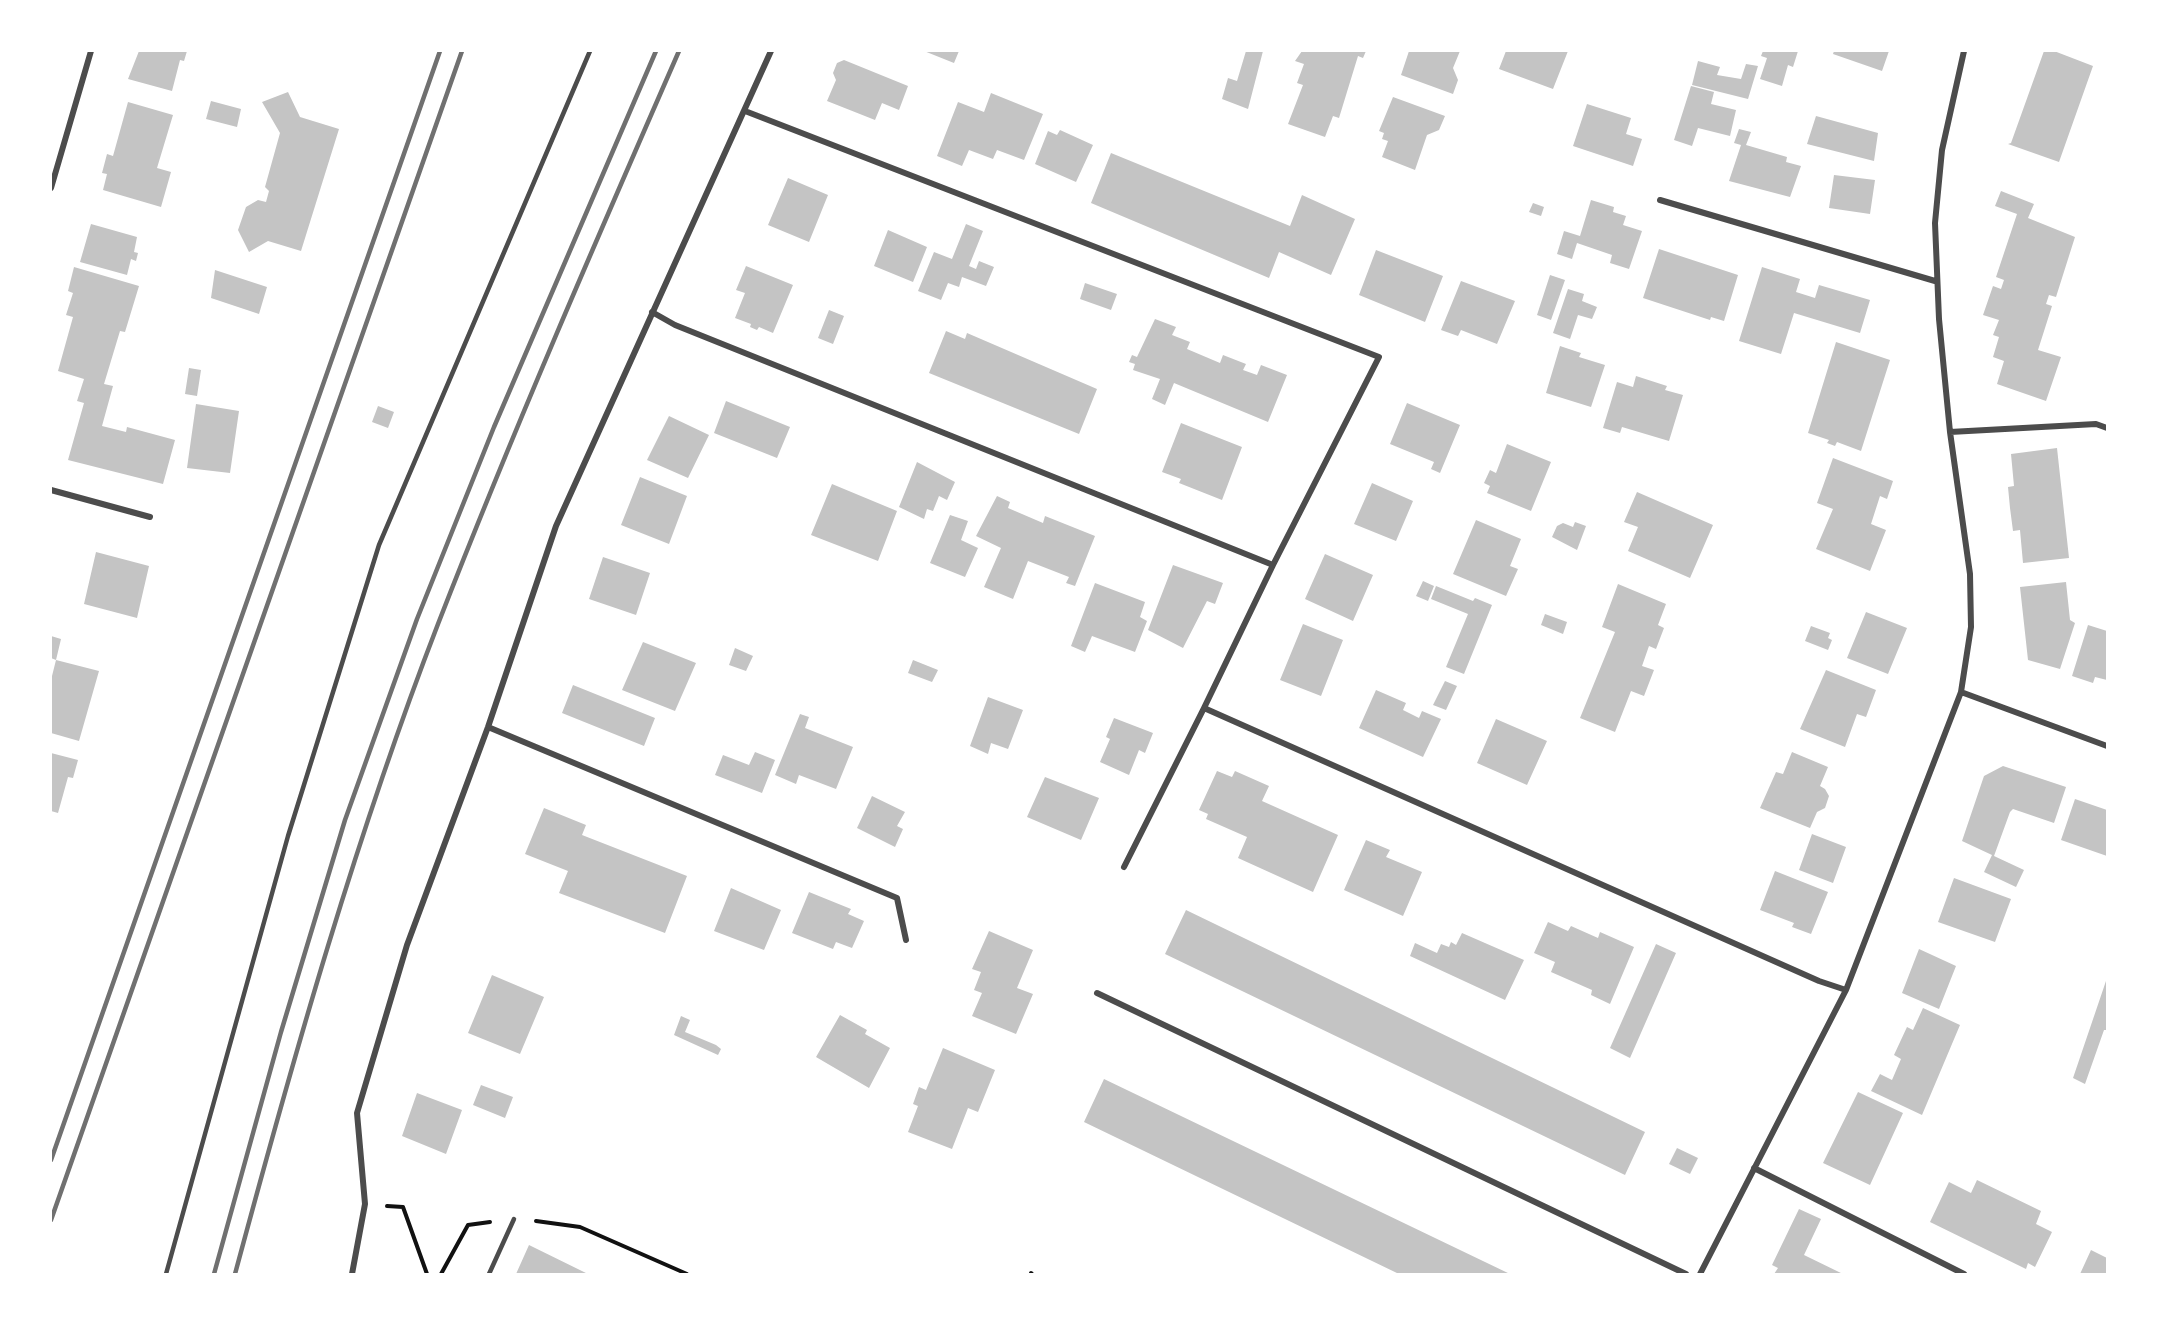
<!DOCTYPE html>
<html>
<head>
<meta charset="utf-8">
<style>
	body { margin:0 }
	#map { position:relative; width:2158px; height:1325px; overflow:hidden; background:#fff; font-family:"Libre Baskerville",serif }
	canvas { display:block }
	.frame { position:absolute; inset:0; border:52px solid #fff; pointer-events:none }
</style>
</head>
<body>
<div id="map">
<canvas width="2158" height="1325"></canvas>
<div class="frame"></div>
</div>
<script>
const g = document.querySelector('canvas').getContext('2d');
g.lineJoin = 'round';
function fill(path, color) { g.fillStyle = color; g.fill(path, 'evenodd'); }
function trace(path, color, width, dash) { g.strokeStyle = color; g.lineWidth = width; g.lineCap = dash ? 'butt' : 'round'; g.setLineDash(dash || []); g.stroke(path); }
fill(new Path2D(`
	M139 51H187L184 61 180 60 172 91 128 79Z
	M924 51H959L954 63Z
	M1246 51H1263L1248 109 1222 99 1228 78 1237 81Z
	M1302 51H1366L1363 58 1358 56 1339 118 1333 116 1325 137 1288 124 1303 85 1297 83 1304 64 1295 61Z
	M1409 51H1460L1453 68 1458 80 1453 94 1401 75Z
	M1506 51H1568L1553 89 1499 69Z
	M1763 51H1798L1793 67 1788 65 1782 86 1760 79 1767 58 1761 56Z
	M1834 51H1889L1882 71 1833 54Z
	M2044 51H2054L2093 66 2059 162 2008 144 2011 143Z
	M844 60 908 86 899 110 882 103 875 120 827 101 836 80 833 73 837 63Z
	M1698 61 1720 67 1717 75 1741 79 1746 64 1758 66 1748 99 1692 85Z
	M1691 86 1714 92 1711 104 1736 110 1730 136 1698 128 1692 146 1674 140Z
	M288 92 300 117 339 129 301 251 268 241 249 252 238 230 246 207 258 200 266 202 269 191 265 187 280 133 262 102Z
	M991 93 1043 114 1024 160 997 150 993 159 969 150 962 166 937 156 958 102 984 112Z
	M1393 97 1445 116 1439 130 1427 135 1415 170 1382 157 1388 141 1382 139 1384 133 1379 131Z
	M211 101 241 109 237 127 206 119Z
	M128 102 173 115 157 168 171 172 161 207 103 190 107 174 102 173 107 154 113 156Z
	M1587 104 1631 118 1626 134 1642 139 1633 166 1573 146Z
	M1816 116 1878 133 1874 161 1807 144Z
	M1739 129 1751 132 1746 145 1787 157 1786 162 1801 166 1790 197 1729 181 1741 145 1734 143Z
	M1060 130 1093 145 1076 182 1035 164 1048 131 1057 135Z
	M1111 153 1290 226 1302 195 1355 219 1331 275 1279 252 1269 278 1091 203Z
	M1834 175 1875 180 1870 214 1829 208Z
	M788 178 828 195 809 242 768 225Z
	M2001 191 2034 204 2028 218 2075 237 2056 297 2049 295 2046 304 2052 306 2038 350 2061 357 2046 401 1997 384 2004 361 1993 357 1999 337 1993 335 1999 320 1983 315 1993 286 2001 289 2004 280 1996 277 2017 214 1995 206Z
	M1591 200 1614 207 1613 212 1626 216 1623 225 1642 231 1629 269 1610 263 1612 255 1577 243 1572 259 1557 254 1564 231 1580 236Z
	M1533 203 1544 207 1541 216 1529 212Z
	M91 224 137 237 134 252 138 253 136 261 131 259 127 275 80 262Z
	M966 224 983 231 969 266 976 269 979 261 994 267 986 286 962 277 959 287 948 283 941 300 918 291 934 252 952 259Z
	M888 230 927 247 913 282 874 266Z
	M1659 249 1738 275 1724 321 1711 317 1710 320 1643 298Z
	M1376 250 1443 276 1425 322 1359 295Z
	M746 266 793 285 773 333 759 327 757 330 750 327 751 324 735 318 745 293 736 290Z
	M74 267 139 286 125 332 120 331 104 384 113 386 102 426 126 432 127 427 175 440 163 484 68 460 84 403 77 401 84 379 58 371 73 317 66 315 73 293 68 291Z
	M1762 267 1800 279 1796 292 1815 298 1819 285 1870 300 1860 333 1794 313 1781 354 1739 341Z
	M215 270 267 287 259 314 211 298Z
	M1550 275 1565 280 1551 320 1537 315Z
	M1461 281 1515 301 1497 344 1461 330 1458 336 1441 330Z
	M1085 283 1117 294 1111 310 1080 299Z
	M1568 289 1584 294 1582 301 1597 307 1592 319 1578 315 1570 339 1553 333Z
	M829 310 844 316 833 344 818 338Z
	M1155 319 1176 327 1172 335 1190 342 1187 349 1220 363 1223 355 1246 364 1243 370 1257 375 1261 365 1287 375 1268 422 1174 383 1165 405 1152 399 1160 379 1133 370 1135 364 1129 362 1132 355 1137 357Z
	M946 331 965 339 967 333 1097 389 1079 434 929 373Z
	M1836 342 1890 360 1861 451 1837 442 1835 446 1827 443 1829 440 1808 433Z
	M1560 346 1581 353 1579 357 1605 365 1591 407 1546 393Z
	M189 368 201 370 197 396 185 394Z
	M1636 376 1667 386 1665 390 1683 395 1669 441 1622 427 1620 433 1603 428 1617 382 1633 387Z
	M726 401 790 427 777 458 714 433Z
	M1407 403 1460 425 1440 473 1431 469 1434 462 1390 444Z
	M196 404 239 411 230 473 187 468Z
	M378 406 394 412 388 428 372 422Z
	M669 416 709 435 688 478 647 460Z
	M1181 423 1242 447 1222 500 1179 483 1181 479 1162 472Z
	M1507 444 1551 462 1531 511 1487 493 1490 486 1484 483 1490 470 1496 473Z
	M2057 448 2069 558 2023 563 2020 530 2013 531 2010 508 2008 487 2014 486 2011 454Z
	M1833 458 1893 481 1887 499 1880 496 1871 524 1886 530 1870 571 1816 549 1833 509 1817 503Z
	M917 462 955 482 947 500 939 496 933 511 927 509 924 519 899 507Z
	M640 477 687 496 669 544 621 525Z
	M1372 483 1413 501 1396 541 1354 524Z
	M832 484 897 511 878 561 811 535Z
	M1637 492 1713 525 1690 578 1628 551 1638 527 1624 522Z
	M997 496 1010 502 1008 508 1043 523 1045 516 1095 536 1075 586 1066 583 1069 577 1028 561 1013 599 984 587 1001 548 976 536Z
	M950 515 968 521 961 540 978 548 965 577 930 563Z
	M1476 520 1521 539 1510 566 1518 569 1506 596 1453 574Z
	M1575 522 1586 526 1577 550 1552 537 1557 526 1563 523 1573 527Z
	M96 552 149 566 137 618 84 604Z
	M1325 554 1373 575 1353 621 1305 599Z
	M603 557 650 573 636 615 589 599Z
	M1173 565 1223 583 1215 604 1207 601 1183 648 1148 630Z
	M1423 581 1434 586 1428 601 1416 596Z
	M2066 582 2070 620 2075 623 2060 669 2028 660 2020 587Z
	M1095 583 1145 602 1140 617 1147 621 1135 652 1092 636 1085 652 1071 646Z
	M1618 584 1666 604 1658 625 1664 628 1656 649 1649 646 1642 666 1654 670 1644 696 1631 691 1615 732 1580 718 1615 632 1602 627Z
	M1436 586 1473 601 1475 598 1492 605 1464 674 1446 667 1468 614 1431 599Z
	M1866 612 1907 628 1888 674 1847 658Z
	M1545 614 1567 622 1563 634 1541 625Z
	M1303 624 1343 640 1321 696 1280 680Z
	M2088 625 2107 631V680L2095 677 2093 683 2072 676Z
	M1811 626 1830 633 1828 638 1832 640 1828 650 1805 641Z
	M51 636 61 639 56 660 51 658Z
	M643 642 696 663 675 711 622 690Z
	M735 648 753 656 746 671 729 665Z
	M56 660 99 671 79 741 51 733V680Z
	M913 660 938 670 932 682 908 673Z
	M1826 670 1876 690 1866 717 1857 714 1845 747 1800 729Z
	M1445 681 1457 686 1446 710 1433 705Z
	M573 685 655 718 644 746 562 713Z
	M1376 690 1406 703 1403 710 1419 718 1422 711 1441 719 1423 757 1359 728Z
	M988 697 1023 710 1008 749 991 743 988 754 970 746Z
	M800 714 809 717 805 728 853 747 836 789 799 775 796 784 775 775Z
	M1114 718 1153 733 1145 753 1139 750 1129 775 1100 762 1110 739 1106 737Z
	M1496 719 1547 741 1527 785 1477 763Z
	M755 752 775 760 762 793 715 775 723 755 749 765Z
	M1792 752 1828 767 1820 786 1825 789 1829 796 1825 808 1817 812 1810 828 1760 808 1776 772 1783 774Z
	M51 753 78 760 73 778 68 777 58 813 51 811Z
	M2003 766 2066 787 2054 823 2013 809 2010 812 1994 856 2024 870 2016 887 1984 872 1992 855 1962 841 1984 776Z
	M1217 771 1232 777 1235 771 1269 786 1262 801 1338 835 1313 892 1238 858 1247 837 1206 819 1208 814 1199 810Z
	M1045 777 1099 798 1081 840 1027 817Z
	M872 796 905 812 897 826 903 829 895 847 857 828Z
	M2075 799 2107 810V856L2061 840Z
	M544 808 586 825 582 835 687 876 665 933 559 893 568 871 525 854Z
	M1812 834 1846 847 1833 883 1799 870Z
	M1366 840 1390 850 1386 857 1422 872 1403 916 1344 890Z
	M1775 871 1828 892 1811 934 1792 927 1794 923 1760 910Z
	M1954 878 2011 899 1995 942 1938 922Z
	M731 888 781 910 764 950 714 931Z
	M809 892 851 909 848 914 864 921 852 948 836 942 833 949 792 933Z
	M1186 910 1645 1132 1625 1175 1165 954Z
	M1548 922 1568 931 1571 926 1598 938 1600 932 1634 947 1610 1004 1591 995 1592 990 1551 972 1555 962 1534 953Z
	M989 931 1033 950 1017 988 1033 994 1016 1034 972 1016 982 993 974 990 981 972 972 969Z
	M1462 933 1524 960 1505 1000 1410 956 1415 943 1437 953 1441 944 1449 947 1451 942 1456 945Z
	M1656 944 1676 953 1630 1058 1610 1048Z
	M1919 949 1956 966 1939 1009 1902 993Z
	M492 975 544 997 520 1054 468 1033Z
	M2107 978V1030H2104L2085 1084 2073 1078Z
	M1923 1008 1960 1025 1922 1115 1871 1091 1880 1074 1892 1080 1901 1059 1894 1055 1907 1027 1913 1030Z
	M840 1015 867 1030 865 1034 890 1048 869 1088 816 1057Z
	M681 1016 690 1020 685 1032 716 1045 721 1049 718 1055 674 1035Z
	M943 1048 995 1070 978 1112 968 1108 952 1149 908 1132 918 1106 913 1104 919 1087 926 1090Z
	M1104 1079 1510 1274H1399L1084 1122Z
	M481 1085 513 1097 505 1118 473 1105Z
	M1858 1092 1903 1113 1870 1185 1823 1163Z
	M417 1093 462 1110 446 1154 402 1136Z
	M1677 1148 1698 1158 1690 1174 1669 1164Z
	M1977 1180 2041 1211 2036 1224 2052 1232 2035 1267 2028 1263 2026 1269 1930 1222 1949 1182 1971 1193Z
	M1799 1209 1821 1219 1804 1255 1843 1274H1774L1778 1268 1772 1265Z
	M529 1245 588 1274H516Z
	M2091 1250 2107 1258V1274H2080Z`), '#c4c4c4');
trace(new Path2D(`
	M387 1206 403 1207 427 1274
	M536 1221 580 1227 687 1274
	M1031 1273 1032 1274
	M441 1274 468 1225 490 1222`), '#111', 4);
trace(new Path2D(`
	M166 1274 288 836 379 545 590 51
	M489 1274 514 1219`), '#4c4c4c', 4.5);
trace(new Path2D(`
	M745 111 1379 357 1273 565
	M51 188 91 51
	M1660 200 1935 281
	M652 312 675 325 1273 565 1204 708 1819 981 1846 990
	M1950 432 2096 424 2107 428
	M51 490 150 517
	M1961 692 2107 746
	M488 727 897 898 906 940
	M1124 867 1204 708
	M1097 993 1686 1274
	M1754 1168 1964 1274
	M352 1274 365 1204 357 1113 407 945 488 727 556 526 771 51
	M1700 1274 1846 990 1961 692 1971 627 1970 574 1950 432 1939 319 1935 223 1942 150 1964 51`), '#4c4c4c', 6);
trace(new Path2D(`
	M51 1160 440 51
	M51 1220 462 51
	M214 1274 281 1032 345 820 417 619 494 427 656 51
	M235 1274C294 1055 356 836 438 624 513 431 596 241 679 51`), '#707070', 4.5);
</script>
</body>
</html>
